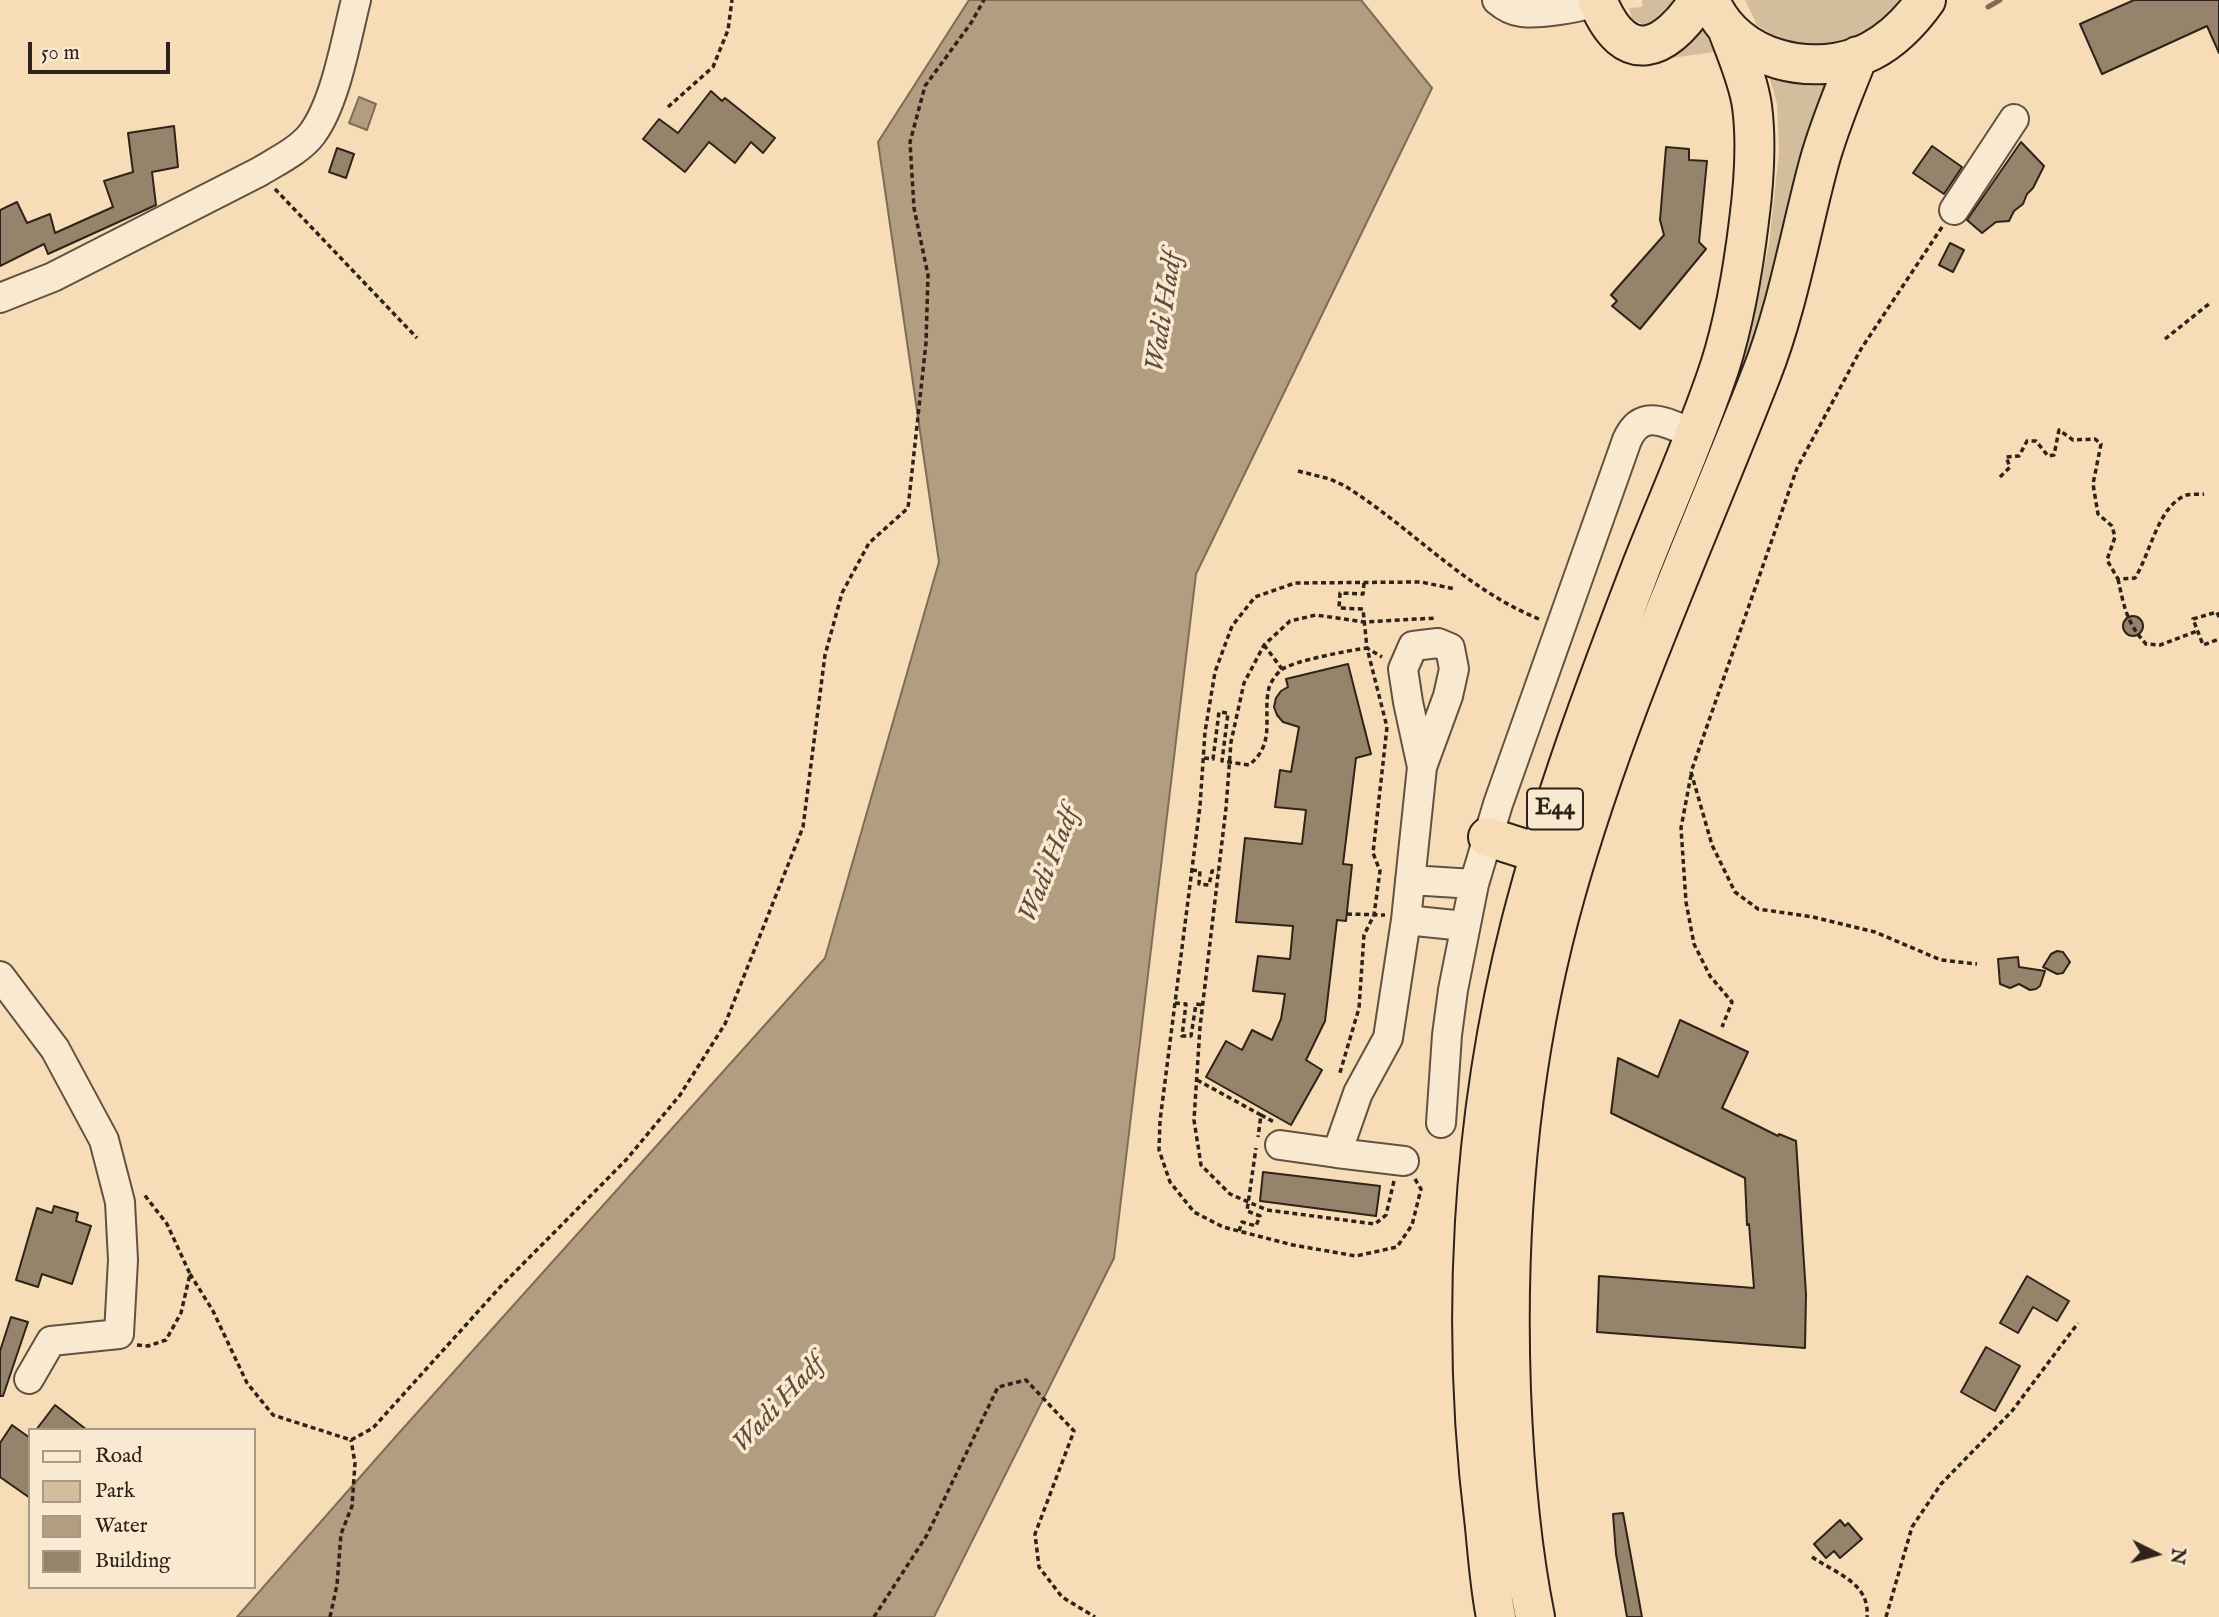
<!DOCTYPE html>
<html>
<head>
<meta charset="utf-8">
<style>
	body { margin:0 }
	#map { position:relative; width:2219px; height:1617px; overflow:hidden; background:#f6ddb7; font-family:"IM FELL English",serif }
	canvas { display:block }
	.legend { position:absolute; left:28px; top:1428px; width:228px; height:161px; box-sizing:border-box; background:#f9e9d0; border:2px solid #a89986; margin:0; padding:9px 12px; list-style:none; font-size:21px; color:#2f2218 }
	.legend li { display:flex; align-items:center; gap:14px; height:35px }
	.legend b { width:35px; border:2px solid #a89986 }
	.north { position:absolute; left:2121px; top:1519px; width:70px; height:70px; -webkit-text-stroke:5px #f9e9d0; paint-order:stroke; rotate:96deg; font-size:19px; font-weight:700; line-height:28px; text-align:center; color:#2f2218 }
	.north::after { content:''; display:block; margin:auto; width:24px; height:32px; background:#2f2218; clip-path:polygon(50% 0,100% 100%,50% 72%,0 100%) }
	.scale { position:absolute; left:28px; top:42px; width:142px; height:32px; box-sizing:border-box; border:4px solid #2f2218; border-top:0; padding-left:9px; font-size:21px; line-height:24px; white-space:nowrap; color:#2f2218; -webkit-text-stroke:5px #f9e9d0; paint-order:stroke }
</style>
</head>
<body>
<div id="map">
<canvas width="2219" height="1617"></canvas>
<ul class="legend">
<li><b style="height:9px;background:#f9e9d0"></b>Road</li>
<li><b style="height:19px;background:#d4bd9c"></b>Park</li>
<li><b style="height:19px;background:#b29d81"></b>Water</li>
<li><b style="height:19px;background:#96836b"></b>Building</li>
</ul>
<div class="north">N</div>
<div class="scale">50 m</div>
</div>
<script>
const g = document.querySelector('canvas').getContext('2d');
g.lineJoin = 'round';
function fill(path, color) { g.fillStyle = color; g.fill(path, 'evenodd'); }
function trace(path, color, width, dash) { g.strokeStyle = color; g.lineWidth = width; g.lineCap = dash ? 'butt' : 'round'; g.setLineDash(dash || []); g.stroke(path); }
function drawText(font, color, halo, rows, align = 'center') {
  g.font = font + ' "IM FELL English",serif'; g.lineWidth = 7; g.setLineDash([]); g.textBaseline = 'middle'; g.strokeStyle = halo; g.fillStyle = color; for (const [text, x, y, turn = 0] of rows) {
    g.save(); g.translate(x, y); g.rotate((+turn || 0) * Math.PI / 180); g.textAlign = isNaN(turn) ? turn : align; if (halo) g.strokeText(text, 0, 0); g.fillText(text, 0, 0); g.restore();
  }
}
fill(new Path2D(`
	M1642 0H1694L1714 52 1650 61 1654 36 1644 25 1632 19 1629 8 1642 7Z
	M1745 0H1907L1848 48 1788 45 1757 25Z
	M1768 72C1796 83 1813 87 1843 84L1769 321 1725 413 1752 328 1769 244 1779 152 1777 104Z`), '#d4bd9c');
const water = new Path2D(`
	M969 0H1361L1432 88 1196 574 1114 1258 934 1617H237L398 1434 825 958 939 562 878 142Z
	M359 97 376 104 367 130 349 123Z`);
fill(water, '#b29d81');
trace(water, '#7e6c57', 2);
trace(new Path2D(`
	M1988 7 2000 0`), '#7e6c57', 5);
const building = new Path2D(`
	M2134 0H2219V53L2207 26 2102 74 2080 24Z
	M711 91 722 101 725 98 775 138 763 153 751 142 735 163 709 142 685 172 643 139 659 119 678 133Z
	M174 126 178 167 152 172 156 205 48 254 44 244 0 266V210L17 202 27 223 50 214 55 233 113 207 104 181 133 172 128 133Z
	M2021 142 2044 166 2033 188 2027 194 2023 204 2014 211 2009 221 1996 222 1982 233 1967 220Z
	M1932 146 1962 167 1944 194 1913 173Z
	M1666 147 1689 149V160L1707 161 1699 242 1706 249 1640 329 1612 306 1617 301 1611 295 1664 235 1660 220Z
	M337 148 354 154 346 178 329 172Z
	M1950 243 1964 250 1953 272 1939 265Z
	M2123 626a10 10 0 1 1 20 0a10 10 0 1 1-20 0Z
	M1348 664 1371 754 1356 758 1343 864 1352 865 1346 921 1337 920 1325 1021 1306 1060 1322 1070 1291 1125 1206 1077 1226 1041 1242 1050 1252 1030 1272 1040 1281 1019 1285 994 1253 991 1258 956 1290 959 1293 926 1236 922 1245 838 1302 844 1306 810 1275 807 1280 770 1291 772 1299 727 1283 722 1277 715 1274 707 1276 698 1281 691 1288 687 1286 679Z
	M2057 951 2063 952 2070 962 2063 973 2057 974 2043 967 2051 954Z
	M2018 957 2019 967 2045 971 2040 986 2036 989 2030 990 2019 984 2010 988 2000 984 1998 959Z
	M1680 1020 1748 1052 1722 1108 1778 1136 1779 1134 1796 1141 1806 1294 1805 1348 1597 1332 1599 1276 1754 1288 1749 1224 1747 1225 1745 1178 1611 1113 1618 1058 1658 1077Z
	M1263 1172 1380 1186 1376 1216 1260 1201Z
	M54 1206 78 1213 76 1221 91 1226 72 1284 42 1274 38 1287 16 1280 37 1208 52 1213Z
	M2027 1276 2069 1301 2057 1321 2033 1307 2018 1333 2000 1323Z
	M11 1317 28 1322 3 1396H0V1351Z
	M1986 1347 2020 1366 1995 1411 1961 1392Z
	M55 1405 87 1430H36Z
	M12 1425 30 1438V1498L0 1477V1443Z
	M1623 1513 1642 1617H1627L1616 1554 1613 1514Z
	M1840 1520 1845 1526 1848 1523 1862 1539 1840 1558 1834 1551 1826 1558 1814 1544Z`);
fill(building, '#96836b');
trace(building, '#2f2218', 2);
const minor = new Path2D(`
	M1497 0C1504 6 1512 11 1522 12 1540 14 1584 8 1599 0
	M1954 210 2014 119
	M0 298 53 277 259 172C277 161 300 150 312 134 336 102 346 39 356 0
	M1410 880 1474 884
	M1406 920 1464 926
	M0 976 55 1049 104 1140 120 1202 123 1260 119 1334 51 1341 29 1379
	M1441 1123 1447 1035 1453 990 1474 884 1498 804 1627 440C1642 406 1668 424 1694 434
	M1280 1145 1337 1153
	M1404 1161 1337 1153 1358 1093 1388 1038 1406 920 1422 767 1448 696 1454 669 1450 648 1438 643 1413 646 1403 669 1408 702 1422 767`);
const highway = new Path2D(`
	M1710 0C1734 61 1816 80 1871 51 1894 39 1911 21 1926 0
	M1598 2C1626 69 1666 51 1699 0
	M1488 837 1541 854
	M1496 1617C1490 1587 1488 1557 1485 1527 1460 1327 1471 1120 1521 923 1552 801 1597 682 1642 565 1668 499 1698 433 1720 366 1735 319 1743 270 1749 221 1754 183 1757 144 1752 106 1748 79 1736 53 1727 28
	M1535 1617C1520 1543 1514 1466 1511 1391 1505 1223 1520 1054 1566 892 1616 715 1694 546 1761 375 1788 307 1800 233 1819 163 1829 126 1844 92 1858 56`);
trace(minor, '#615140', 32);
trace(highway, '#2f2218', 42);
trace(new Path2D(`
	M668 107 713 67 728 30 732 0
	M275 189 417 338
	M1942 227 1861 349 1797 468 1691 772 1712 845 1735 892 1758 909 1813 917 1875 932 1941 960 1977 964
	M2165 339 2210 303
	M1298 471 1330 479 1345 486C1412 528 1465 589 1539 619
	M2000 477 2010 467 2006 457 2019 456 2027 441H2036L2048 456 2054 455 2059 430 2073 440 2095 439 2101 444 2093 484 2098 514 2112 526 2115 537 2107 560 2118 579 2135 578C2150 554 2157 511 2182 497 2188 493 2198 495 2204 494
	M2118 579C2124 606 2126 622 2146 644L2160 645 2197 631
	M1364 583 1363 594 1340 593 1339 608 1363 609 1367 648 1382 657
	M2219 617 2217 612 2193 619 2203 645 2219 639
	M1264 645 1282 669
	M1204 758 1213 759 1219 712 1228 713 1222 761 1249 765C1277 743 1262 715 1269 688 1270 683 1277 673 1281 670 1292 661 1351 650 1367 648L1387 727 1373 853 1380 871 1374 915 1364 935 1359 1008 1339 1076
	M1691 775 1681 828 1686 902 1694 944 1710 976 1732 1002 1722 1027
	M1192 870 1200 871 1199 884 1209 885 1212 871 1218 872
	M1347 914 1385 915
	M1175 1003 1186 1004 1182 1036H1191L1196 1004 1203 1005
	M1197 1080 1261 1115 1258 1137
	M1261 1115 1274 1122
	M1415 1179 1421 1189 1412 1225 1397 1247 1356 1256 1293 1245 1223 1227 1194 1212 1170 1182 1159 1150 1160 1121 1200 806 1205 732 1215 672 1232 626 1255 597 1295 583 1421 582 1455 589
	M1394 1181 1386 1215 1375 1224 1267 1210 1230 1194 1201 1165 1194 1120 1200 1027 1226 808 1231 742 1244 683 1264 645 1290 621 1316 615 1364 622 1436 618
	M1239 1231 1242 1222 1256 1226 1260 1216 1247 1211 1256 1148
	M190 1274 213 1311 247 1383 273 1415 351 1440 373 1428 501 1286 626 1160 680 1095 725 1024 803 827 825 655 842 593 869 543 908 508 926 343 928 275 914 208 910 142 925 86 971 23 984 0
	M137 1345 148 1346 166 1340 181 1313 190 1274 167 1224 143 1193
	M1812 1557C1837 1574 1870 1583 1867 1617
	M330 1617 337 1585 341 1534 352 1506 355 1463 351 1440
	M874 1617 927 1535 998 1387 1026 1380 1074 1431 1035 1534 1039 1567 1062 1597 1095 1617
	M1886 1617 1912 1527 1941 1484 2012 1411 2078 1323`), '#2f2218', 3.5, [5, 3.5]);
trace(minor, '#f9e9d0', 28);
trace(highway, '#f6ddb7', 38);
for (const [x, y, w] of [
	[1555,809,56]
]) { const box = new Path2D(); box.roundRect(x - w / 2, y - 20.5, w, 41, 5); g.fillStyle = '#f9e9d0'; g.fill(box); trace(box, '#2f2218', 2); }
drawText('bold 24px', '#2f2218', null, [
	["E44",1555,809]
]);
drawText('italic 28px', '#5d4d3d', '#f9e9d0', [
	["Wadi Hadf",1166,312,-81],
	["Wadi Hadf",1051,865,-68],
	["Wadi Hadf",780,1405,-47]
]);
</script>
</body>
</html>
